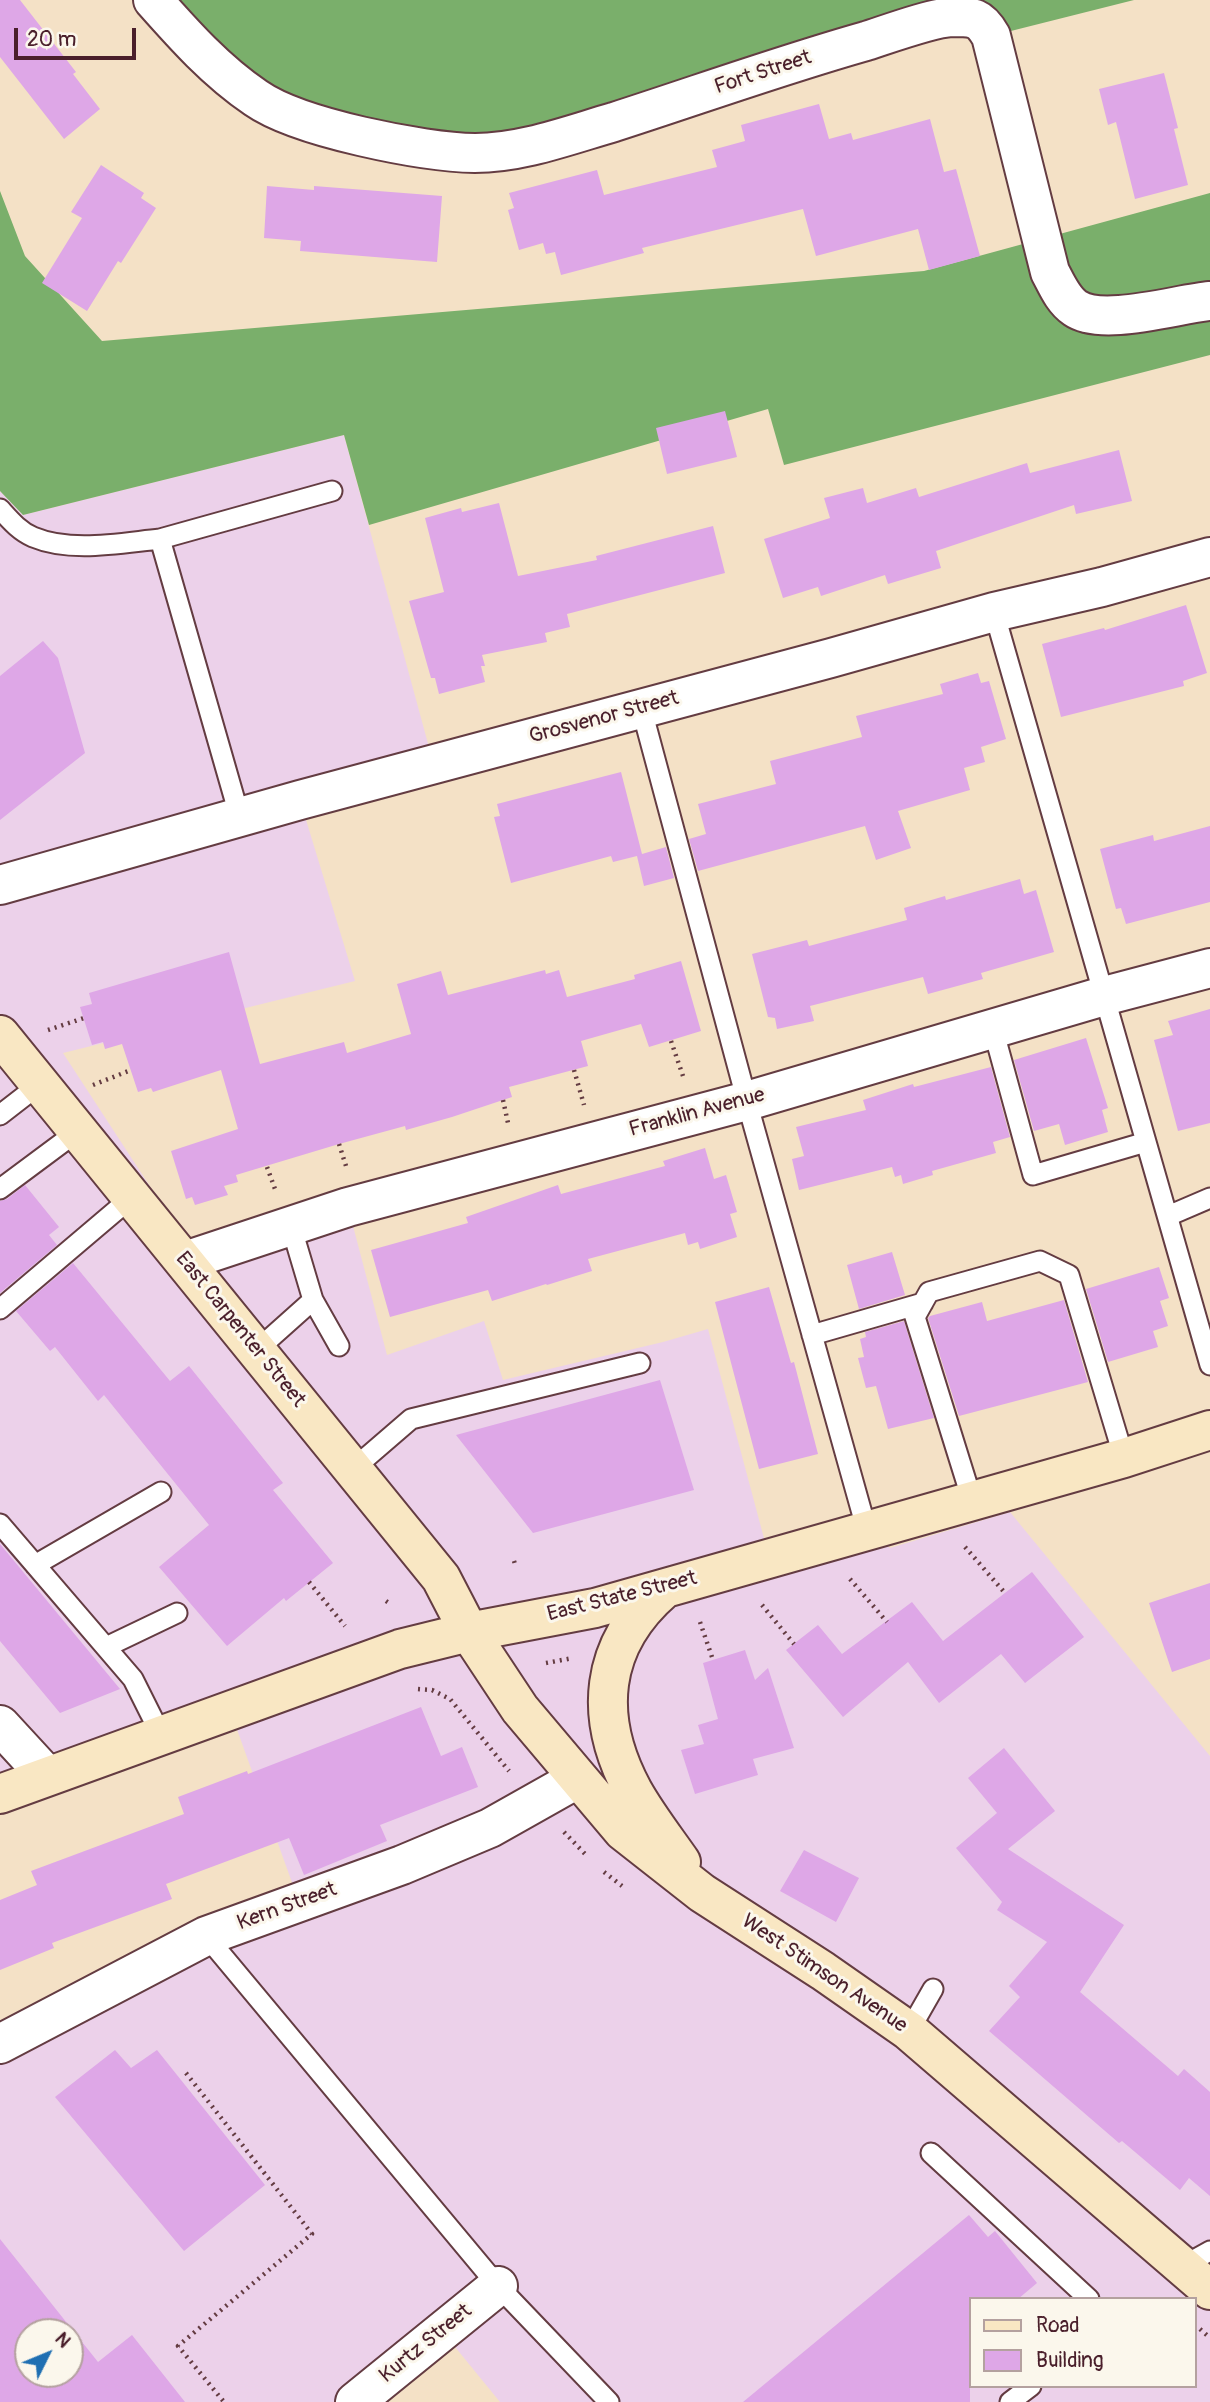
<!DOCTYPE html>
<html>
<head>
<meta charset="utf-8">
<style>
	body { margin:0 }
	#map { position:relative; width:1210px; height:2402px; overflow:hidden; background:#f4e1c6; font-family:Pangolin,sans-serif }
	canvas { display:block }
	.legend { position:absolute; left:969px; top:2297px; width:228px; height:91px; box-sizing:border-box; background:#fbf7ec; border:2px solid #b4a19f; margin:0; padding:9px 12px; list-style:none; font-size:21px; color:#4a1f2b }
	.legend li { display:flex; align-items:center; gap:14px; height:35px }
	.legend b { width:35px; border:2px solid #b4a19f }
	.north { position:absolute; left:14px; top:2318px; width:70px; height:70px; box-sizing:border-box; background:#fbf7ec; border:2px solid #b4a19f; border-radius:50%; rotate:47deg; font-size:19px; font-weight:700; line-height:28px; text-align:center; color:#4a1f2b }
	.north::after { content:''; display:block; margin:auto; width:24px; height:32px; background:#1f6fb2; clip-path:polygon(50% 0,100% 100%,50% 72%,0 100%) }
	.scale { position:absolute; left:14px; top:28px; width:122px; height:32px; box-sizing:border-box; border:4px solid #4a1f2b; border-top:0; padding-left:9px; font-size:21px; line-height:24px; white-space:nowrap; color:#4a1f2b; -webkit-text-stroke:5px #fbf7ec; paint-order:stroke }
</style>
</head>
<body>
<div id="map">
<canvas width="1210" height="2402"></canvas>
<ul class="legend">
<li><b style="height:9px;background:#f9e7c3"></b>Road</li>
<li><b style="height:19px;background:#dea7e7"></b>Building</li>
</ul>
<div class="north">N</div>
<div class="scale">20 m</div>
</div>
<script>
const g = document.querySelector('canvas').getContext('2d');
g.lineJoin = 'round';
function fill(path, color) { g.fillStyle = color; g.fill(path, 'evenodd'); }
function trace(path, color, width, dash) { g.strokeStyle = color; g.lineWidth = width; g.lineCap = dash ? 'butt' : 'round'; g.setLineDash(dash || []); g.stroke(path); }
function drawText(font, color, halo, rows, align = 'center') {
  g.font = font + ' Pangolin,sans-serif'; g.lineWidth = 6; g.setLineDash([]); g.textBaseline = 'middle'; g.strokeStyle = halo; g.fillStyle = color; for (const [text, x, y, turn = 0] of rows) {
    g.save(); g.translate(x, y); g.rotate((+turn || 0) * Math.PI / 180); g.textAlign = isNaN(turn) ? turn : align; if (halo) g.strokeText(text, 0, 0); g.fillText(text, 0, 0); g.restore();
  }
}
fill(new Path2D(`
	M344 435 433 762 0 883V491L23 515Z
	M300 800 355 981 63 1053 196 1257 348 1207 387 1355 484 1321 503 1380 663 1342 708 1329 769 1557 867 1531 890 1548 1010 1512 1210 1756V2402H500L442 2331 355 2402H0V2044L299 1902 230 1710 0 1794V885ZM970 2299H1194V2386H970ZM28 2332H70V2374H28Z`), '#ecd1ea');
fill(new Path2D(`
	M153 0H1134L991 36 983 22 543 144 295 118Z
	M0 191 25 256 102 341 924 271 1210 193V355L784 465 768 409 369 525 344 435 23 515 0 491Z`), '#7aaf6b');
fill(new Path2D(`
	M0 0H20L76 72 73 74 100 109 64 139 0 57Z
	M1164 73 1178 128 1174 129 1188 185 1135 199 1116 122 1108 125 1099 89Z
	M819 104 829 139 851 133 853 140 930 119 944 172 956 169 980 256 929 270 918 229 816 256 803 209 642 248 644 253 561 275 555 252 546 254 543 243 519 250 508 210 514 208 509 193 597 170 604 195 717 167 712 150 745 141 741 125Z
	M101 165 144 193 141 198 156 208 121 263 118 261 87 311 42 283 82 218 71 212Z
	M267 186 314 190V186L442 196 437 262 300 251 301 241 264 238Z
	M725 411 737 457 667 474 656 428Z
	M1119 450 1132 501 1076 514 1074 505 936 551 941 568 888 584 885 575 821 596 818 587 783 598 764 539 830 518 824 498 863 488 867 503 916 488 919 497 1027 463 1030 473Z
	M499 503 518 576 597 560 596 556 713 526 725 573 567 614 570 627 545 633 547 642 482 655 485 666H481L485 682 439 694 435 678H431L409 601 444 592 425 518 461 508 462 512Z
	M1186 605 1207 673 1183 681 1184 686 1061 717 1042 644 1104 628 1105 630Z
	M43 641 58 658 85 753 0 820V676Z
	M978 673 981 683 989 681 1006 739 981 747 985 762 964 768 970 790 898 811 911 848 876 860 865 826 698 871 689 839 706 834 698 804 776 784 770 761 862 737 856 716 943 694 940 684Z
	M621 772 642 854 666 847 674 878 644 886 637 856 613 862 611 856 511 883 494 817 500 816 497 804Z
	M1210 826V902L1126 924 1121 908 1116 909 1100 849 1153 835 1154 841Z
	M1020 879 1024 894 1036 890 1054 952 981 973 983 979 928 994 923 977 810 1006 814 1021 777 1029 775 1018 768 1017 752 954 807 940 809 946 907 920 904 908 945 896 946 900Z
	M229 952 260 1064 344 1042 347 1053 411 1034 397 984 441 971 448 995 545 970 546 974 559 970 567 997 635 979 634 975 681 961 701 1031 649 1047 641 1024 581 1041 588 1066 509 1087 512 1097 452 1117 406 1130 405 1126 339 1144 236 1175 238 1182 224 1186 228 1195 195 1205 192 1197 186 1199 171 1151 238 1129 221 1070 153 1092 151 1088 138 1092 122 1044 105 1049 103 1042 92 1045 80 1007 92 1004 89 993Z
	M1210 1009V1123L1178 1131 1154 1040 1173 1035 1168 1021Z
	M1086 1038 1108 1108 1102 1110 1108 1132 1065 1145 1059 1124 1034 1131 1014 1060Z
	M991 1067 1010 1137 993 1142 996 1153 932 1171 933 1175 903 1184 901 1175 895 1177 892 1167 799 1190 792 1159 804 1156 796 1127 866 1110 863 1100 913 1084 914 1087Z
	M705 1148 714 1179 726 1175 737 1212 730 1214 737 1237 700 1249 698 1242 688 1245 685 1233 588 1259 592 1271 547 1285 546 1284 492 1301 488 1290 390 1317 371 1250 468 1223 466 1217 558 1185 561 1194 665 1166 663 1161Z
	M25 1185 59 1227 49 1235 57 1245 0 1293V1201L7 1199Z
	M892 1252 905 1295 859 1309 847 1265Z
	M73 1263 170 1381 189 1366 283 1483 273 1490 333 1563 286 1601 284 1598 227 1646 159 1567 209 1525 104 1395 98 1401 55 1347 50 1351 16 1311Z
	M1159 1267 1169 1298 1160 1301 1168 1326 1153 1331 1158 1347 1108 1362 1086 1289Z
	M769 1287 791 1363 794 1362 818 1454 759 1469 715 1302Z
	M1064 1300 1088 1382 959 1416 928 1318 930 1316 982 1302 987 1321Z
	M904 1321 934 1418 888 1429 876 1386 866 1388 858 1358 864 1357 860 1339 866 1337 865 1332Z
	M660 1380 694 1490 533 1533 456 1435Z
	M0 1544 120 1689 60 1713 0 1641Z
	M1032 1572 1084 1637 1025 1683 1001 1654 939 1703 908 1662 843 1717 786 1650 818 1625 842 1654 912 1602 943 1641Z
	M1210 1583V1659L1172 1672 1149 1603Z
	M745 1650 755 1680 768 1668 794 1748 753 1759 758 1775 695 1794 681 1750 704 1744 698 1725 718 1719 703 1663Z
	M421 1707 441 1756 462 1747 478 1787 380 1825 387 1841 304 1875 289 1838 166 1884 172 1899 52 1943 54 1948 0 1970V1900L37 1885 31 1871 184 1814 178 1797 247 1771 248 1774Z
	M1004 1748 1055 1811 1008 1849 1124 1925 1080 1992 1178 2076 1184 2069 1210 2092V2196L1189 2178 1180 2190 1122 2141 1119 2143 989 2031 1020 1997 1009 1986 1047 1942 997 1910 1002 1902 956 1848 997 1813 968 1778Z
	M804 1850 859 1878 836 1922 780 1891Z
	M115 2050 131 2068 157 2050 265 2185 184 2251 55 2097Z
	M969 2215 988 2237 995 2231 1037 2283 1018 2299H970V2402H743Z
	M0 2239 98 2362 132 2335 185 2402H0ZM28 2332H70V2374H28Z`), '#dea7e7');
const lane = new Path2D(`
	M0 509C10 520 19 531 33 537 71 553 120 543 160 539
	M994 612 1210 1365
	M641 707 752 1120 867 1531
	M240 818 160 539 332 491
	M993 1029 1033 1175 1146 1142
	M0 1115 40 1084
	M0 1189 78 1131
	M1168 1216 1210 1198
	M313 1300 339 1346
	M0 1309 132 1197
	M812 1335 923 1303
	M257 1350 313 1300 291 1226
	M353 1469 411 1419 640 1363
	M972 1500 915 1317 929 1292 1040 1261 1069 1275 1124 1458
	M0 1524 133 1679 161 1735
	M35 1565 161 1492
	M106 1647 177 1613
	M206 1936 498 2286 609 2402
	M909 2031 933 1989
	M931 2153 1089 2299
	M1183 2266 1210 2251
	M1010 2402 1031 2386`);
const street = new Path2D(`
	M153 0C184 35 216 71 256 98 299 128 422 152 475 153 522 153 569 135 614 122 698 95 781 65 866 41 888 34 931 18 952 17 974 17 980 17 991 36L1050 272C1057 285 1063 300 1075 308 1102 327 1177 304 1210 301
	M0 885 300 800 831 658 994 612 1102 587 1210 557
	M185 1261 348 1207 747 1101 1104 996 1210 968
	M0 1725 47 1776
	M0 2044 206 1936 402 1865 490 1828 577 1779
	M355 2402 498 2286`);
const secondary = new Path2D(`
	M0 1035 441 1578 469 1632 520 1709 623 1831 702 1893 823 1971 909 2031 1210 2290
	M664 1589C599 1645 593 1717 633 1791 647 1816 665 1839 681 1862
	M0 1794 400 1649 469 1632 595 1608 1124 1458 1210 1430`);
trace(lane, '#643c42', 23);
trace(street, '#643c42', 42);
trace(secondary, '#643c42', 42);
trace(new Path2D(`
	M48 1030 84 1018
	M671 1041 683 1076
	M574 1070 584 1105
	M93 1085 131 1070
	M503 1100 508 1123
	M339 1144 346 1166
	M267 1167 275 1189
	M965 1547 1005 1593
	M514 1561 516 1567
	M850 1579 887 1622
	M309 1582 345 1626
	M386 1601 389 1603
	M762 1605 794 1644
	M700 1622 713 1660
	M546 1663 573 1658
	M418 1689 432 1690 450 1699 509 1771
	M564 1832 587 1856
	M604 1872 622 1886
	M186 2073 312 2234 178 2346 224 2402
	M1200 2329 1210 2338`), '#643c42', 4.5, [2, 5]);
trace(lane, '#fff', 19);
trace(street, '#fff', 38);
trace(secondary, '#f9e7c3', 38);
drawText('21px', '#4a1f2b', '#fbf7ec', [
	["Fort Street",763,73,-18],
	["Grosvenor Street",604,718,-15],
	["Franklin Avenue",697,1113,-15],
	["East Carpenter Street",240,1330,51],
	["East State Street",622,1597,-14],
	["Kern Street",287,1907,-20],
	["West Stimson Avenue",824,1974,34],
	["Kurtz Street",426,2344,-39]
]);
</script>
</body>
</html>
